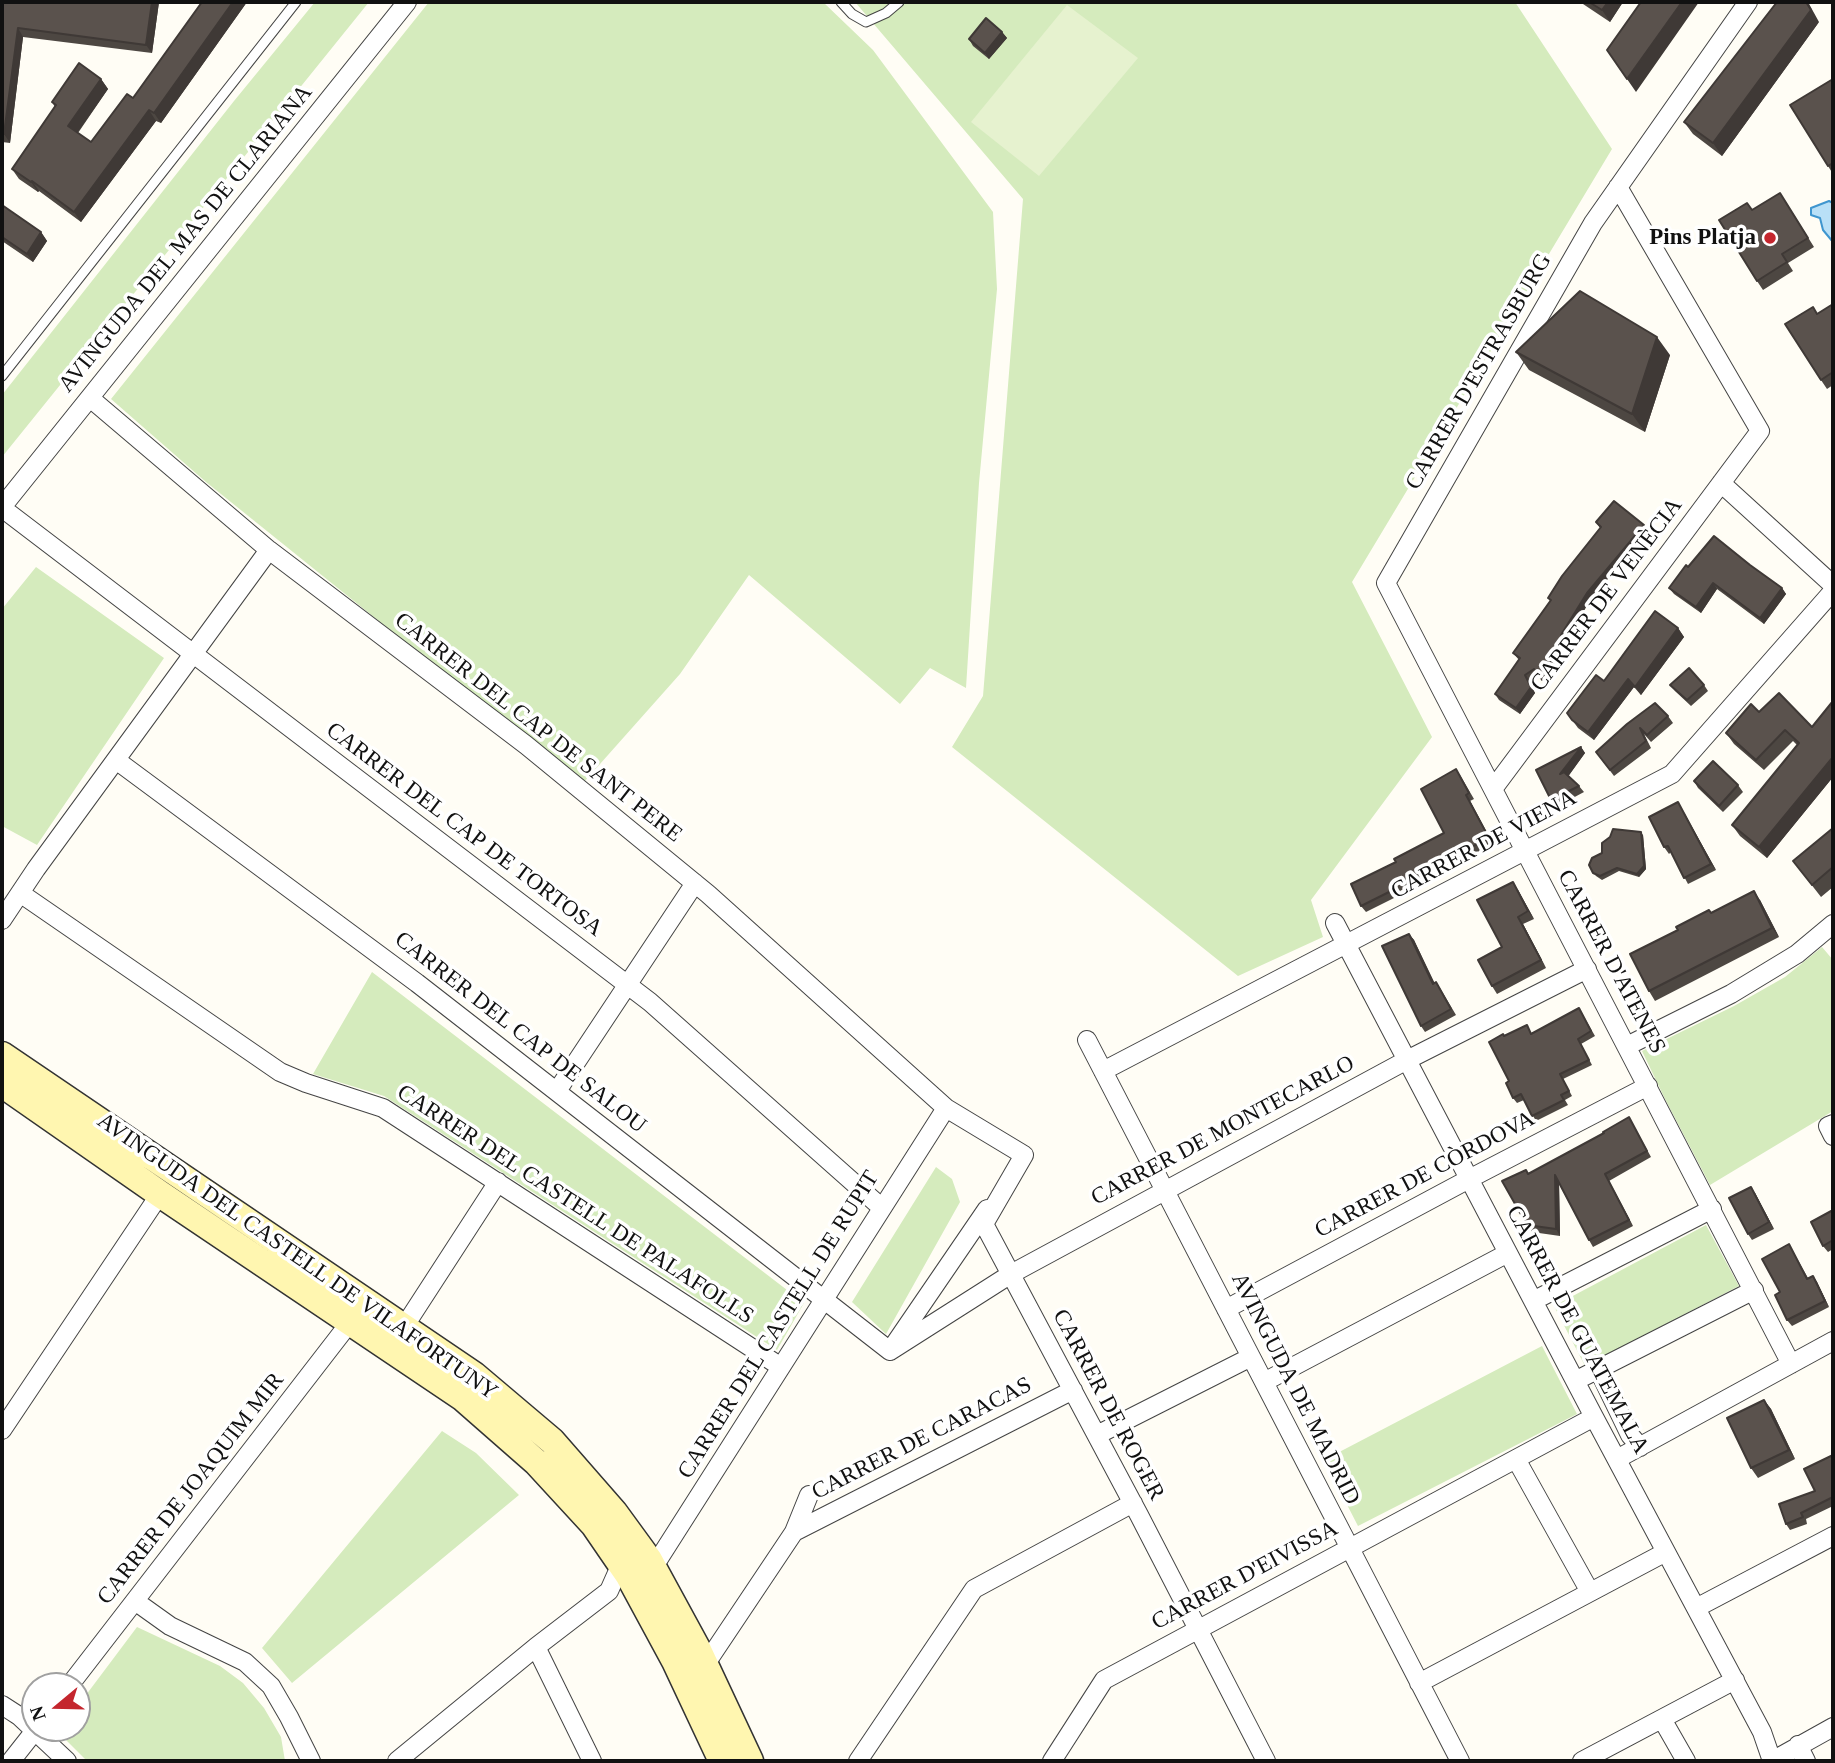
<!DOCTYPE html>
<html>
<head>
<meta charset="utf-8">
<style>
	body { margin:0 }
	#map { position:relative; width:1835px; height:1763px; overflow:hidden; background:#fffdf5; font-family:"Times New Roman",serif }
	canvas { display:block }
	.frame { position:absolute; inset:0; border:4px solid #111; pointer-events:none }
	.north { position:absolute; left:21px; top:1672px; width:70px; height:70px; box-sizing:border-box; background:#fff; border:2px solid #a0a0a0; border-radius:50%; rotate:251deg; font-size:19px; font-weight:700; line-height:28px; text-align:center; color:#111 }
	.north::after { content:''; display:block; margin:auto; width:24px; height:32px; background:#c4262e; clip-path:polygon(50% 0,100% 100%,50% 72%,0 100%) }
</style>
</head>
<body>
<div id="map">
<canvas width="1835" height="1763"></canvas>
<div class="frame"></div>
<div class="north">N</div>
</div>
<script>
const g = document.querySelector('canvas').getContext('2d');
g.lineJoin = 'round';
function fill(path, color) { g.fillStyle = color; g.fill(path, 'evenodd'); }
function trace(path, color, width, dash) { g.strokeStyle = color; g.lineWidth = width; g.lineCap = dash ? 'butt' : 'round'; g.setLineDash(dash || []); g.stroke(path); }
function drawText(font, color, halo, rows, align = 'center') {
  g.font = font + ' "Times New Roman",serif'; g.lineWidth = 7; g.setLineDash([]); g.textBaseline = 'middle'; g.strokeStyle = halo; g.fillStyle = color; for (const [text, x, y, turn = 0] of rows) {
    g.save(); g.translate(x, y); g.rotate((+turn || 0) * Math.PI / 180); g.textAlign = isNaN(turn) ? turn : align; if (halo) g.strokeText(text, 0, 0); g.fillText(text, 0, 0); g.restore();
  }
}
fill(new Path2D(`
	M315 2H369L2 457V395L234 101Z
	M429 2H823L873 50 993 212 997 289 979 483 966 688 930 668 900 704 749 575 680 674 584 782 380 622 206 482 111 399Z
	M855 2H1515L1612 149 1352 582 1432 737 1311 900 1323 937 1238 976 952 747 983 696 1023 199Z
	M36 567 164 658 37 845 2 826V609Z
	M1822 947 1833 960V1111L1710 1185 1665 1099 1642 1051 1734 1006 1785 977Z
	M372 972 804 1303 777 1350 384 1096 313 1074Z
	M936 1167 952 1179 960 1202 886 1334 852 1302Z
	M1706 1225 1739 1286 1585 1366 1554 1306Z
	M1542 1346 1577 1414 1358 1526 1324 1460Z
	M442 1431 476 1453 519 1495 292 1683 262 1648Z
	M137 1627 220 1666 243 1683 264 1708 281 1737 285 1761H87L58 1732 61 1728H77V1707Z`), '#d5ebbd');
fill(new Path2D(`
	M1067 5 1138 58 1039 176 971 122Z`), '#e6f2cf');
const water = new Path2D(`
	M1829 201 1833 203V242L1823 230 1820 218 1811 215V208Z`);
fill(water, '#b9e0f7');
trace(water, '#3f96cf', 2);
const lane = new Path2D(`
	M841 2 852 14 866 22 886 13 899 2
	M2 376 296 2`);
const street = new Path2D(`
	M1748 2 1593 223 1386 583 1791 1364
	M90 398 269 550 526 745 708 894 946 1108 1024 1155 984 1224 1139 1515 1266 1761
	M1721 483 1833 585
	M2 507 407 2
	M2 508 650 1002 882 1208
	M116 760 417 983 890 1351
	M1493 789 1760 431 1618 187
	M20 893 280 1072 306 1083 383 1108 781 1367
	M2 920 36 869 269 550
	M1335 923 1594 1417 1762 1732 1772 1761
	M1087 1040 1460 1761
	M1627 1046 1731 994 1797 954 1833 924
	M1103 1071 1672 774 1833 591
	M557 1091 695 883
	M1833 1124 1828 1126 1833 1136
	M1533 1301 1712 1209
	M1226 1309 1469 1179 1648 1086
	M404 1327 498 1182
	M894 1345 987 1209
	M890 1351 1011 1274 1407 1060 1587 969
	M1598 1369 1630 1435 1640 1447
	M1575 1381 1754 1290
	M1264 1382 1508 1253
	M2 1430 160 1194
	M1097 1435 1251 1357
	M1516 1459 1590 1592
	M1617 1459 1833 1341
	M794 1532 1073 1390
	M653 1568 946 1108
	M135 1601 170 1626 245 1662 271 1686 289 1717 311 1761
	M1696 1608 1833 1536
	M536 1647 592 1761
	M705 1665 794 1532 809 1495
	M1419 1683 1666 1552
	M69 1686 351 1321
	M2 1705 19 1716 67 1761
	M1662 1719 1686 1761
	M1798 1745 1806 1761
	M11 1761 37 1728
	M397 1761 536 1647 609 1591 621 1564
	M858 1761 974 1589 1133 1503
	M1052 1761 1104 1680 1594 1417
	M1582 1761 1735 1680
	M1772 1761 1833 1727`);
const secondary = new Path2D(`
	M2 1055 474 1375 552 1441 614 1512 649 1560 698 1650 750 1761
	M2 1084 160 1194 463 1398 536 1462 594 1525 629 1576 675 1661 722 1761`);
trace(lane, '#444', 11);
trace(street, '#444', 20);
trace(secondary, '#333', 29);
trace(lane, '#fff', 9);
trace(street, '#fff', 18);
trace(secondary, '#fff6b0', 26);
fill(new Path2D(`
	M2 2H159L152 53 23 37 10 143 2 142Z
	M202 2H247L161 123 156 121 81 222 39 191 38 192 19 179 12 169 55 107 52 102 101 79 108 89 78 133 91 142 133 98Z
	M1580 2H1623L1610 22Z
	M1819 22 1722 156 1693 134 1684 122Z
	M1002 32 1007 38 989 59 973 46 969 39Z
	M1833 79V174L1828 166Z
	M1786 202 1814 247 1788 263 1793 271 1763 290 1757 281 1752 210Z
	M2 205 41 232 47 241 33 262 2 241Z
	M1833 304V385L1827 389 1821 380 1818 314Z
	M1516 352 1670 355 1645 432 1529 370Z
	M1596 522 1644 525 1648 531 1591 599 1566 640 1569 644 1542 681 1538 676 1529 682 1535 693 1520 714 1499 700 1495 694 1519 660 1513 653 1550 601 1548 598 1600 528Z
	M1750 565 1782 588 1786 594 1764 624 1717 589 1701 613 1674 594 1669 588 1688 567Z
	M1678 628 1684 637 1641 695 1634 687 1594 740 1578 728 1567 713 1604 681Z
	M1670 685H1704L1708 691 1691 706 1675 691Z
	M1833 701V777L1767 858 1740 836 1732 825 1797 745 1793 741 1764 770 1734 744 1726 733 1759 712 1812 727Z
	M1668 716 1673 723 1651 742 1644 734 1651 748 1614 776 1596 752Z
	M1581 747 1585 753 1568 776 1579 786 1584 792 1556 807 1551 800Z
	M1460 775 1474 799 1470 801 1493 844 1460 861 1459 859 1400 891 1402 894 1366 912 1361 906 1396 862 1444 833Z
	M1694 781 1738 785 1743 792 1723 812 1698 788Z
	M1678 802 1716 870 1688 884 1671 852 1669 854 1664 847Z
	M1833 828V887L1821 897 1793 861Z
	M1643 835 1646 869 1639 877 1619 871 1602 880 1596 876 1589 865Z
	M1518 890 1534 919 1523 924 1546 968 1497 994 1492 986 1502 947Z
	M1760 900 1779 937 1655 1001 1649 991 1678 930 1711 913Z
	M1409 934 1414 940 1434 983 1440 988 1456 1015 1425 1032 1421 1026Z
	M1579 1008 1595 1036 1581 1044 1592 1065 1563 1079 1572 1096 1565 1100 1568 1105 1536 1121 1524 1100 1517 1103 1513 1098 1509 1081 1532 1033Z
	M1633 1124 1651 1157 1609 1181 1633 1226 1593 1247 1589 1240 1559 1184 1560 1236 1532 1232 1527 1225 1528 1174Z
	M1755 1193 1774 1229 1752 1240 1748 1234Z
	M1833 1210V1249L1828 1252 1823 1246Z
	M1789 1244 1808 1278 1813 1276 1817 1282 1829 1307 1792 1326 1787 1320Z
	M1764 1400 1771 1409 1795 1459 1758 1478 1751 1468Z
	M1833 1455V1506L1806 1519 1807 1524 1790 1530 1786 1524 1815 1491Z`), '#4d4742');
fill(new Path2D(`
	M152 2H159L152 53 146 45Z
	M233 2H247L161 123 154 113Z
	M1608 2H1623L1610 22 1602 10Z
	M1682 2H1699L1636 92 1627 79Z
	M1806 2H1808L1819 22 1722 156 1713 143Z
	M18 28 23 37 10 143 4 134Z
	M1002 32 1007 38 989 59 985 53Z
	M101 79 108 89 75 136 68 126Z
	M149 110 156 121 81 222 74 212Z
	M32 181 39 191 38 192 31 182Z
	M41 232 47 241 33 262 27 254Z
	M1657 337 1670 355 1645 432 1632 414Z
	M1644 525 1648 531 1591 599 1566 640 1569 644 1542 681 1538 675 1561 635 1587 593Z
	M1713 583 1717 589 1701 613 1696 607Z
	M1782 588 1786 594 1764 624 1760 618Z
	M1678 628 1684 637 1641 695 1635 687Z
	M1525 675 1535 693 1520 714 1516 708Z
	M1628 679 1634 687 1594 740 1588 732Z
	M1581 747 1585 753 1565 781 1560 774Z
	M1833 757V777L1767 858 1759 847Z
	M1466 795 1470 801 1493 844 1489 838Z
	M1678 802 1682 809 1716 870 1711 864Z
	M1641 832 1643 835 1646 869 1639 877 1637 874Z
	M1513 882 1518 890 1534 919 1528 911Z
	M1754 891 1760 900 1779 937 1772 928Z
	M1518 917 1523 924 1546 968 1541 960Z
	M1409 934 1414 940 1438 990 1433 984Z
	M1605 1174 1609 1181 1633 1226 1629 1220Z
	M1555 1175 1559 1181 1560 1236 1556 1229Z
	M1751 1187 1755 1193 1774 1229 1769 1222Z
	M1813 1276 1817 1282 1829 1307 1825 1301Z
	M1764 1400 1771 1409 1795 1459 1789 1450Z`), '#3f3936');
const building = new Path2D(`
	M2 2H152L146 45 18 28 4 134H2Z
	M202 2H233L154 113 149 110 74 212 32 181 31 182 12 169 56 105 52 102 79 63 101 79 68 126 91 142 127 94 133 98Z
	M1589 2H1608L1602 10Z
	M1641 2H1682L1627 79 1607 50Z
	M1777 2H1806L1811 10 1713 143 1684 122Z
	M986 18 1002 32 985 53 969 39Z
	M1833 79V163L1828 166 1790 105Z
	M1780 193 1808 238 1782 254 1787 262 1757 281 1719 220 1747 203 1752 210Z
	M2 205 41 232 27 254 2 237Z
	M1580 291 1657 337 1632 414 1516 352Z
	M1833 304V372L1821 380 1785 324 1813 307 1817 314Z
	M1614 501 1644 525 1587 593 1561 635 1564 637 1538 675 1534 669 1525 675 1531 687 1516 708 1495 694 1520 658 1513 653 1551 600 1548 598 1562 576 1601 527 1596 522Z
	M1714 536 1750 565 1782 588 1760 618 1713 583 1696 607 1669 588 1686 565 1688 567Z
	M1655 611 1678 628 1635 687 1628 679 1588 732 1572 720 1567 713 1596 675 1604 681Z
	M1689 668 1704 685 1687 700 1670 685Z
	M1779 693 1812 727 1833 701V757L1759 847 1732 825 1799 743 1785 730 1756 760 1726 733 1751 704 1759 712Z
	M1655 703 1668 716 1647 735 1640 728 1646 741 1610 770 1596 752 1627 724Z
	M1581 747 1560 774 1564 772 1579 786 1551 800 1536 770Z
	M1713 761 1738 785 1719 806 1694 781Z
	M1456 769 1469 793 1466 795 1489 838 1456 855 1454 853 1395 884 1397 888 1361 906 1351 884 1396 862 1394 859 1444 833 1421 789Z
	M1678 802 1711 864 1684 878 1668 846 1664 847 1649 817Z
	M1833 828V867L1812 885 1793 861Z
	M1613 829 1641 832 1644 866 1637 874 1617 868 1600 876 1593 873 1589 865 1592 858 1602 853V843L1610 837Z
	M1513 882 1528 911 1518 917 1541 960 1492 986 1478 960 1502 947 1477 900Z
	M1754 891 1772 928 1649 991 1630 954 1678 930 1676 927 1709 910 1711 913Z
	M1409 934 1433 984 1436 982 1451 1009 1421 1026 1382 946Z
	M1579 1008 1591 1031 1578 1039 1589 1060 1560 1074 1569 1091 1561 1095 1564 1100 1532 1116 1521 1094 1513 1098 1506 1083 1509 1081 1489 1042 1503 1034 1504 1036 1527 1025 1531 1034Z
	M1629 1117 1647 1151 1605 1174 1629 1220 1589 1240 1555 1175 1556 1229 1527 1225 1502 1181 1526 1170 1528 1174 1604 1133 1603 1132Z
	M1751 1187 1769 1222 1748 1234 1729 1198Z
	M1833 1210V1240L1823 1246 1811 1222Z
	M1789 1244 1807 1279 1813 1276 1825 1301 1787 1320 1775 1295 1780 1292 1762 1259Z
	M1764 1400 1789 1450 1751 1468 1727 1418Z
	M1833 1455V1497L1801 1513 1803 1517 1786 1524 1779 1504 1815 1491 1804 1469Z`);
fill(building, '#5a524d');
trace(building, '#3f3936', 2);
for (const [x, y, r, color] of [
	[1770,238,7,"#c4262e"]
]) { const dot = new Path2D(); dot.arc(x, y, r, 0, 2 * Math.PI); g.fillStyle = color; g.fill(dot); trace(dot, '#fff', 2.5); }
drawText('bold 23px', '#111', '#fff', [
	["Pins Platja",1756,238]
], 'right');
drawText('23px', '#111', '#fff', [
	["AVINGUDA DEL MAS DE CLARIANA",186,239,-51],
	["CARRER D'ESTRASBURG",1479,372,-60],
	["CARRER DE VENÈCIA",1607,595,-53],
	["CARRER DEL CAP DE SANT PERE",538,728,38],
	["CARRER DEL CAP DE TORTOSA",464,830,37],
	["CARRER DE VIENA",1484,845,-28],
	["CARRER D'ATENES",1611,962,62],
	["CARRER DEL CAP DE SALOU",520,1033,38],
	["CARRER DE MONTECARLO",1223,1131,-28],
	["CARRER DE CÒRDOVA",1425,1175,-28],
	["CARRER DEL CASTELL DE PALAFOLLS",575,1205,33],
	["AVINGUDA DEL CASTELL DE VILAFORTUNY",297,1257,35],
	["CARRER DEL CASTELL DE RUPIT",779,1325,-58],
	["CARRER DE GUATEMALA",1577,1330,62],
	["AVINGUDA DE MADRID",1295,1389,63],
	["CARRER DE ROGER",1108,1405,62],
	["CARRER DE CARACAS",922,1439,-27],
	["CARRER DE JOAQUIM MIR",191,1489,-52],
	["CARRER D'EIVISSA",1245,1576,-28]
]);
</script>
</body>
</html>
